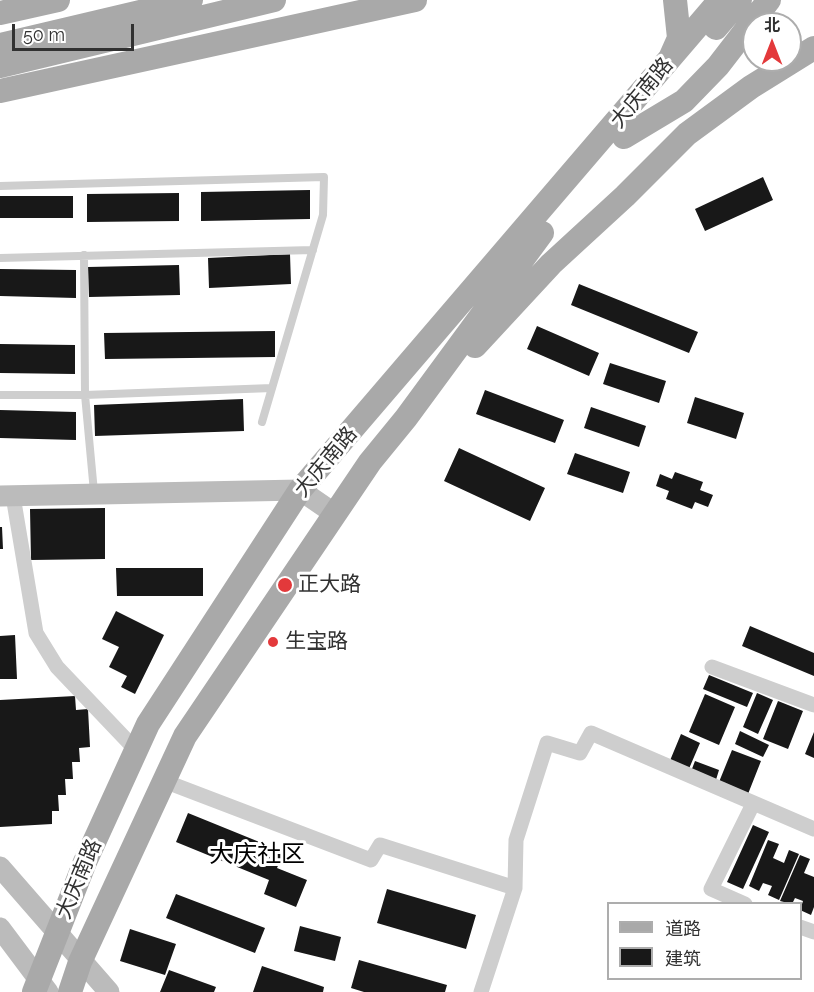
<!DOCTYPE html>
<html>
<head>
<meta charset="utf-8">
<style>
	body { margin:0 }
	#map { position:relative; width:814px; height:992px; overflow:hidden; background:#fff; font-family:Raleway,"Noto Sans SC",sans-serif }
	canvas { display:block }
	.legend { position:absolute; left:607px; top:902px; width:195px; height:78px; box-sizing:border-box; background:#fff; border:2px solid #adadad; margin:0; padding:8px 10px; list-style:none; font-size:18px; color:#313131 }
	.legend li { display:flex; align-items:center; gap:12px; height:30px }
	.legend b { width:30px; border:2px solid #adadad }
	.north { position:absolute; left:742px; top:12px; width:60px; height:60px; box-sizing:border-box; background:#fff; border:2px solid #adadad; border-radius:50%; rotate:0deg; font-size:16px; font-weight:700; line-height:24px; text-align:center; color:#313131 }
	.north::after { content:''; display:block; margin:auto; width:21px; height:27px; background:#e3393b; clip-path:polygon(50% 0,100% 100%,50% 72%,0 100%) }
	.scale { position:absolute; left:12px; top:24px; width:122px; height:27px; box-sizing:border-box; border:3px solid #313131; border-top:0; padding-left:8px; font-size:18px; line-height:21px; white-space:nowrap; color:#313131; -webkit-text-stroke:4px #fff; paint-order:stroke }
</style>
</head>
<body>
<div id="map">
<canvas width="814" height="992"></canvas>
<ul class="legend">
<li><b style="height:8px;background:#a9a9a9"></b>道路</li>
<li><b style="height:16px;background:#181818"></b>建筑</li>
</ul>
<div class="north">北</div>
<div class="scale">50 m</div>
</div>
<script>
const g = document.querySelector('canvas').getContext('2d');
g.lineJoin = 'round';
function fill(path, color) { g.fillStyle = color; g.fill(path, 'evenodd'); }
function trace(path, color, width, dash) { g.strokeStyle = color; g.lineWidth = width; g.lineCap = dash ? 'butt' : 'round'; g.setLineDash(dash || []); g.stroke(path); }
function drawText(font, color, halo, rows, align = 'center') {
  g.font = font + ' Raleway,"Noto Sans SC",sans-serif'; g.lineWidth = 6; g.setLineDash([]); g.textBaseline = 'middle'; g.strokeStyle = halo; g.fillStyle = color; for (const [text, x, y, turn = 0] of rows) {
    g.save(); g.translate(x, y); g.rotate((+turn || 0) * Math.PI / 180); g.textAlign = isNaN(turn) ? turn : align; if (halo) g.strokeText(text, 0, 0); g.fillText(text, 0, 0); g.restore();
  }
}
fill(new Path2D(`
	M763 177 773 200 705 231 695 209Z
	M310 190V219L201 221V192Z
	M179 193V221L87 222V194Z
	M0 196H73V218H0Z
	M290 254 291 284 209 288 208 258Z
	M179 265 180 295 89 297 88 267Z
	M0 269 76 270V298L0 296Z
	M579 284 698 332 689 353 571 305Z
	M537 326 599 353 589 376 527 349Z
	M275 331V357L105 359 104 333Z
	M0 344 75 345V374L0 373Z
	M610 363 666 381 659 403 603 384Z
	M485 390 564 420 555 443 476 414Z
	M695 397 744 413 736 439 687 423Z
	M243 399 244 431 95 436 94 405Z
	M591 407 646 426 639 447 584 428Z
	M0 410 76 412V440L0 438Z
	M459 448 545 488 530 521 444 481Z
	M575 453 630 472 623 493 567 474Z
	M675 472 703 482 700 490 713 495 708 507 695 502 692 509 666 499 669 491 656 486 660 474 672 479Z
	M105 508V559L31 560 30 509Z
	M0 527H2L3 549H0Z
	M116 568H203V596H117Z
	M116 611 164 635 135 694 121 687 127 676 109 667 119 647 102 639Z
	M750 626 814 653V676L742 646Z
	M15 635 17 679H0V636Z
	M709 675 753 693 747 707 703 689Z
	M757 693 773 700 758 734 743 727Z
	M705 694 735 707 719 745 689 732Z
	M75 696 76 710 88 709 90 747 79 748 80 762H72L73 779H65L66 795H58L59 811H52V824L0 827V700Z
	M778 701 803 711 788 749 763 739Z
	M740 731 769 745 763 757 735 744Z
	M814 732V758L805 754Z
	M681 734 700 743 688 771 669 763Z
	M732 750 761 761 748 794 719 782Z
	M695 761 719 770 715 783 690 774Z
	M188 813 284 852 277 868 307 880 296 907 264 894 269 880 176 842Z
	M753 825 769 832 743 889 727 882Z
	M768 840 779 844 773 858 784 863 789 850 799 854 779 900 768 895 772 886 763 883 759 891 749 886Z
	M800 855 810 859 804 873 814 877V907L811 915 800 910 803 901 795 898 792 904 780 901Z
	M387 889 476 915 466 949 377 923Z
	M176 894 265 928 255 953 166 918Z
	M300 926 341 937 335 961 294 951Z
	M130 929 176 944 165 975 120 961Z
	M359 960 447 985 445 992H364L351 988Z
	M262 966 324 987 323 992H253Z
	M169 970 216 987 214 992H160Z`), '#181818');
trace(new Path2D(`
	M0 186 324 177 323 215 262 422
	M84 255 85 395 94 492
	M0 258 313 250
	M0 395H85L272 388`), '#cecece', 8);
trace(new Path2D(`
	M13 496 36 633 57 667 136 750
	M712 667 814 705
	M164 781 371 860 380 845 515 888
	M745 904 711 889 753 804
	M800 927 814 932
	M481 992 515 888 516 840 547 743 580 753 591 733 814 829`), '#cecece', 15);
trace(new Path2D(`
	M0 496 300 490 335 514
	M0 867 109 992
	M0 928 48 992`), '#bbb', 21);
trace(new Path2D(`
	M0 13 58 0
	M716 28 740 0
	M0 45 191 0
	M671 56 679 38 675 0
	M0 66 274 0
	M0 91 415 0
	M624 137 684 101 718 66 769 0
	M475 346 551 264 625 196 687 134 751 87 814 48
	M34 992 85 862 148 724 300 490 720 0
	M70 992 80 962 185 736 370 462 406 418 542 233`), '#a9a9a9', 24);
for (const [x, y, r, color] of [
	[285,585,8,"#e3393b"],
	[273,642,6,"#e3393b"]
]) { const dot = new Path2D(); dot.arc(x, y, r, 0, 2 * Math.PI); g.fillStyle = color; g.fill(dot); trace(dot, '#fff', 2); }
drawText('21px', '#313131', '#fff', [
	["大庆南路",642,93,-50],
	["大庆南路",326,462,-50],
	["大庆南路",79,879,-67]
]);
drawText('21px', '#313131', '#fff', [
	["正大路",298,585],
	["生宝路",285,642]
], 'left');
drawText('24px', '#000', '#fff', [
	["大庆社区",257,855]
]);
</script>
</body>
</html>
